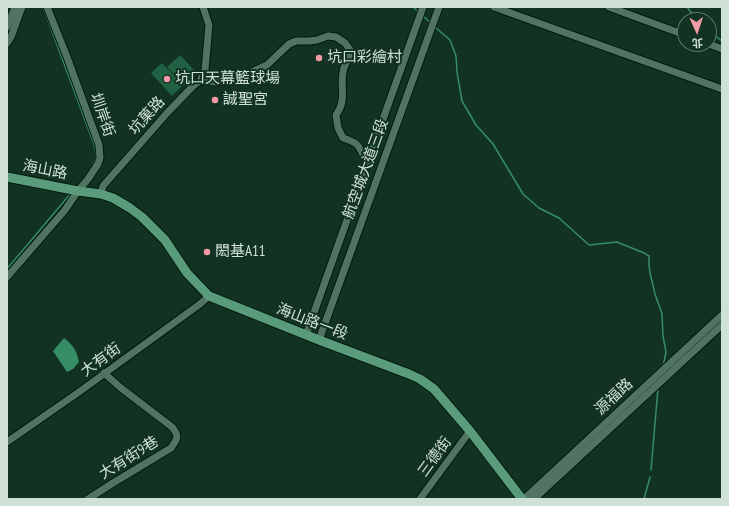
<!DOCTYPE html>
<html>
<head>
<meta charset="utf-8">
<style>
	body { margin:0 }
	#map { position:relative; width:729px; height:506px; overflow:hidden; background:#123323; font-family:"PT Sans Narrow","Noto Sans TC",sans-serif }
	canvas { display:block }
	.frame { position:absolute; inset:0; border:8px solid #cfe1d6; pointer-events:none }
	.north { position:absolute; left:677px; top:12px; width:40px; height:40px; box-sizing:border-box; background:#123323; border:1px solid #5e796b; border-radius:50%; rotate:177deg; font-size:11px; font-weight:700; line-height:16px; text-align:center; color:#cfe1d6 }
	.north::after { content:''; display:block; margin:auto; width:14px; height:18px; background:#f39aa7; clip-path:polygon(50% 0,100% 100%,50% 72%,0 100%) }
</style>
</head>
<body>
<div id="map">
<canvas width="729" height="506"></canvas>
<div class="frame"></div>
<div class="north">北</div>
</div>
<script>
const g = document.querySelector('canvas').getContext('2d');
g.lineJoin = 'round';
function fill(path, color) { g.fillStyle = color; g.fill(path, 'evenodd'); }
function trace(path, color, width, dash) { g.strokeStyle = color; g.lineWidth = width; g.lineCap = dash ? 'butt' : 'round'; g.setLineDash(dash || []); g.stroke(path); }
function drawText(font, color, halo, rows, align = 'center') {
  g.font = font + ' "PT Sans Narrow","Noto Sans TC",sans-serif'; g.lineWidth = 4; g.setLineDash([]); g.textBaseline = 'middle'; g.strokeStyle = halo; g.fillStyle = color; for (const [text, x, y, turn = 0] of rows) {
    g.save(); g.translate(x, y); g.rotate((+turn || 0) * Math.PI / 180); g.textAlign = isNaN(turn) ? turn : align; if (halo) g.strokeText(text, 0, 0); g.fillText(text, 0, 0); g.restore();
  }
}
fill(new Path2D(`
	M180 55 197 73 184 85 167 67Z
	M162 63 183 85 172 96 151 73Z`), '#206043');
fill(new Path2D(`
	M64 338C74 346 76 350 79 362L73 369 67 372 53 351Z`), '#358e66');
trace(new Path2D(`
	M43 7 95 147 96 158 93 165
	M413 7 419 12
	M687 7 697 20
	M423 16 431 23
	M435 27 450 40 456 56 457 72 462 101 476 125 493 144 523 194 539 208 559 218 589 245 617 242 644 253 649 256V265L650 273 655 294 662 314 663 336 666 352 663 367
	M709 31 722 41
	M7 269 71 193
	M651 470 658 388
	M644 499 650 477`), '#358e66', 1.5);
const minor = new Path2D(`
	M494 7 722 89
	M609 7 685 35
	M7 27 15 7
	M7 43 11 37 22 7
	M709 44 722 49
	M200 81 216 82 227 81 237 79 267 65 289 44 296 41H309L317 40 328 36 336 37 345 43 351 51C349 58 344 65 343 72 340 89 347 100 336 115L338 128 343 138C354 142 358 143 362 153
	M101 194 103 186 167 113 193 86 200 81 205 70 209 25 203 7
	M7 277 65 210 78 191 88 179 98 164 100 158 99 145 67 57 47 7
	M306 335 423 7
	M319 340 439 7
	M7 442 79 392 200 304 209 296
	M88 499 113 483 171 448C177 439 180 437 172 427L121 388 104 373
	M420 499 470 431
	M524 499 722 315
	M534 499 722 325`);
const major = new Path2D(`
	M7 177 78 191 101 194 113 198 130 208 142 217 165 240 187 273 209 296 319 340 409 374 420 379 434 389 470 431 522 499`);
trace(minor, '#001a0c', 9);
trace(major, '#001a0c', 11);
trace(minor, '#517361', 7);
trace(major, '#599b7a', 9);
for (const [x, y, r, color] of [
	[319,58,4,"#f39aa7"],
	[167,79,4,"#f39aa7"],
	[215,100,4,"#f39aa7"],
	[207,252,4,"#f39aa7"]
]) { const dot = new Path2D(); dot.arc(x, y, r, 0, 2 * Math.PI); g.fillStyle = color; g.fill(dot); trace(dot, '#123323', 1.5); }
drawText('15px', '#cfe1d6', '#123323', [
	["坑口彩繪村",327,58],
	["坑口天幕籃球場",175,79],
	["誠聖宮",223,100],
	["閎基A11",215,252]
], 'left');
drawText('15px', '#cfe1d6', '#123323', [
	["圳岸街",102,115,71],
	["坑菓路",147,116,-48],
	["航空城大道三段",366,169,-70],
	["海山路",45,170,11],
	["海山路一段",312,322,21],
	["大有街",101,360,-36],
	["源福路",614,397,-43],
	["三德街",435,457,-54],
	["大有街9巷",129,458,-32]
]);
</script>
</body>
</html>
